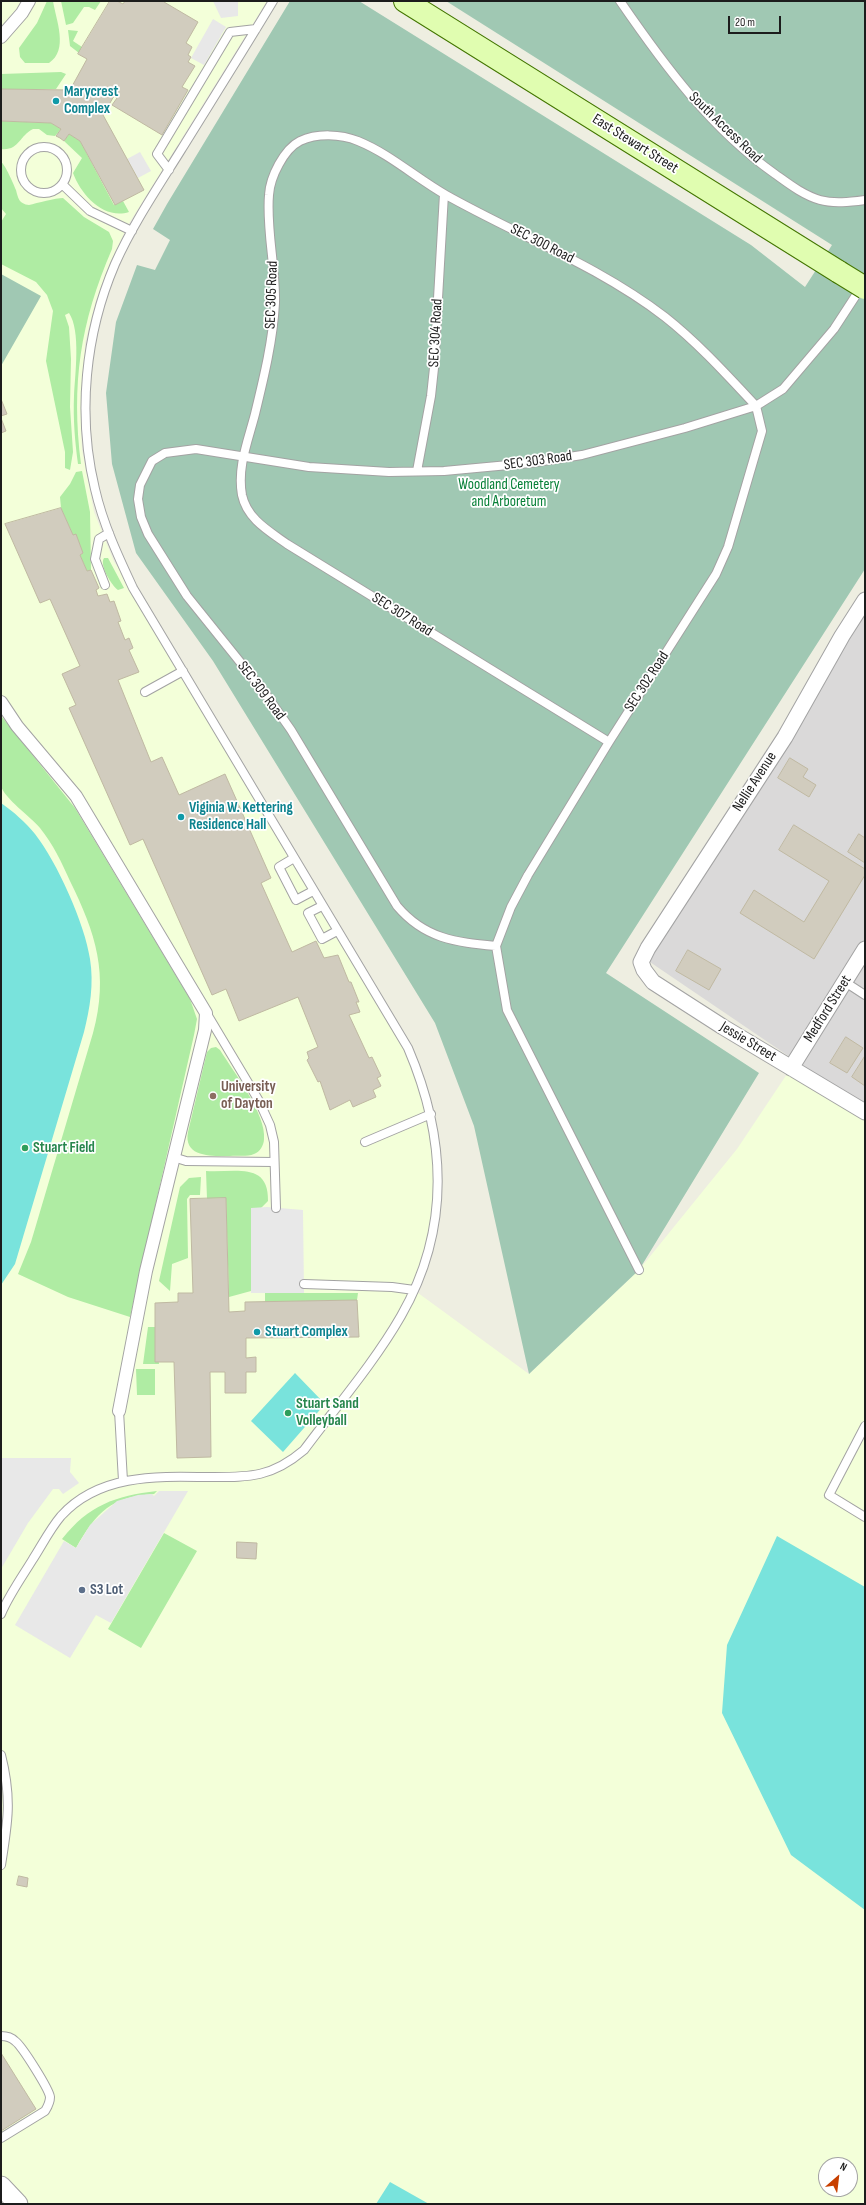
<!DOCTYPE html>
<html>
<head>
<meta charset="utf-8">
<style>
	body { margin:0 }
	#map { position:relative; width:866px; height:2205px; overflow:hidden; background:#eeeee1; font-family:"Sofia Sans Condensed",sans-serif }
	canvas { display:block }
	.frame { position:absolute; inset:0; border:2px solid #1c1c1c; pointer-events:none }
	.north { position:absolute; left:818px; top:2157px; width:40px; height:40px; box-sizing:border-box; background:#fff; border:1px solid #a4a4a4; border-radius:50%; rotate:28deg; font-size:11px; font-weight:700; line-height:16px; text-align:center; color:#1c1c1c }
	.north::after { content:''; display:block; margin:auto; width:14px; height:18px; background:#c84000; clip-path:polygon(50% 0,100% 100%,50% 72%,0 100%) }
	.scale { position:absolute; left:728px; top:16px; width:53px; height:18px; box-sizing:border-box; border:2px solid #1c1c1c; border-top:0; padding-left:5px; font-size:12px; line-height:14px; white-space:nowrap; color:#1c1c1c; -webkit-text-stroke:3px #fff; paint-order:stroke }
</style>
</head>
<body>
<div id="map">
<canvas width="866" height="2205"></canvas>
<div class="frame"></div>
<div class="north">N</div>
<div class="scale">20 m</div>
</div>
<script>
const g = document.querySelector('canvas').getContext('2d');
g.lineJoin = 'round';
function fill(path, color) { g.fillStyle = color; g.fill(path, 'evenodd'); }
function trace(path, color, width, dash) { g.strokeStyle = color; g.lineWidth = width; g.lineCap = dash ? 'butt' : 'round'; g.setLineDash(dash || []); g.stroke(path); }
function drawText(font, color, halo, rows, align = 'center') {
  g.font = font + ' "Sofia Sans Condensed",sans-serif'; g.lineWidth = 3.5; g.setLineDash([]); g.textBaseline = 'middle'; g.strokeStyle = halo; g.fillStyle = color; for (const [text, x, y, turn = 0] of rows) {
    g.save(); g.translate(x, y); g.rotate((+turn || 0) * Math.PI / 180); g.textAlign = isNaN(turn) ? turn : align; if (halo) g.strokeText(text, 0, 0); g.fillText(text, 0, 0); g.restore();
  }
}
fill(new Path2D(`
	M865 595V1108L644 958Z`), '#dad9d9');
fill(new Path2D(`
	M1 1H267L128 225 109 265 96 300 85 343 81 430 82 450 94 512 114 562 133 588 408 1048 433 1123 435 1221 414 1290 529 1374 639 1270 737 1149 791 1068 865 1112V2204H18L1 2186ZM826 2165H850V2189H826Z`), '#f3ffd9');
fill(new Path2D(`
	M47 1H53C56 20 69 50 49 63H25L20 57 19 48 37 23Z
	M61 1H101L95 10 89 7H84L73 23 66 25Z
	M68 30 78 31 73 41 82 47 79 53 70 46Z
	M61 72 66 74 56 89H1V74Z
	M1 121 51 123 61 129 55 136 47 135 39 129H33C19 136 19 151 1 149Z
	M69 134 80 141 114 205 123 201 129 212C104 220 81 195 73 173L82 158 64 141Z
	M1 162C5 164 14 185 16 190 18 198 19 204 29 205 37 203 56 198 63 198L84 217 109 232 113 241 112 249C80 323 71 384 81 464H78C75 442 73 419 74 396 75 374 81 331 69 313L65 315 69 327 71 359 70 407 73 452 70 470 65 468V452L46 361 53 311 47 295 36 282 1 264V222L6 214 1 208Z
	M82 471 90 512 91 570 87 571 80 555 83 553 76 535H73L61 508 60 497 70 484 76 472Z
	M104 558H108L124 588 118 590C112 586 99 565 104 558Z
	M2 717 75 808 190 999 197 1019 194 1035 130 1317 68 1297 18 1274 31 1242 93 1033C109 974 96 934 70 881 62 863 53 844 40 828 31 817 4 798 1 786 0 779 0 724 2 717Z
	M216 1047 220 1050C233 1071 267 1115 264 1139 264 1145 260 1152 254 1154 247 1157 238 1155 230 1156 213 1156 183 1158 188 1132L207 1052 211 1048Z
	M206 1171C234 1173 269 1161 268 1201L261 1208 251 1209V1291L229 1297 226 1198 207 1199Z
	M201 1177 200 1195H190L187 1199 188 1258 172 1264 170 1291 159 1281 180 1187 189 1178Z
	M265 1293H358L357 1300 265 1302Z
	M148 1327H155L159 1364H143Z
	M136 1369H155V1395H137Z
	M157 1491 154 1494C111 1497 97 1511 76 1548L62 1539C89 1505 115 1496 157 1491Z
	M164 1533 197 1551 141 1648 108 1629Z`), '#afeca3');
fill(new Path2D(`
	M290 1H359L751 245 805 287 832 245 446 1H865V569L606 973 759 1073 639 1270 529 1374 474 1126 435 1023 213 661 136 553 112 464 106 393 116 322 137 265 155 270 170 240 153 229 167 204Z
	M1 274 41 296 1 366Z`), '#a0c8b3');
fill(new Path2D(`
	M1 803C14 812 25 822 35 834 57 862 85 924 90 959 94 984 90 1008 84 1032L15 1264 1 1285Z
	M295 1373 325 1404 283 1452 251 1421Z
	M777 1536 865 1587V1910L791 1855 722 1713 727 1645Z
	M390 2182 429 2204H376Z`), '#79e3dc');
fill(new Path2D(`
	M213 1H238V16L221 18Z
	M213 19 226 27 204 65 191 58Z
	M140 152 151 171 138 178 127 159Z
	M267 1207 303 1210 304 1293H251V1208Z
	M1 1458H71L70 1472 79 1483 63 1494 59 1489H53L28 1523 1 1569Z
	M159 1491H188L111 1623 96 1615 70 1658 15 1625 64 1541 76 1548 90 1525 117 1501 138 1495 152 1494 154 1496Z`), '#e8e8e8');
const building = new Path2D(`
	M110 1H117L123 4 125 1H165L164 2 198 22 186 43 192 47 188 55 191 57 188 62 195 66 182 87 188 90 162 135 112 105 117 98 114 96 103 115 144 190 115 205 80 141 69 134 64 141 60 138 56 136 61 129 51 123 1 121V89L70 90 87 59 78 54Z
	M1 399 7 414 1 416Z
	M1 418 6 431 1 433Z
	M61 508 73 535 76 534 83 553 80 555 87 571 91 570 99 588 96 590 98 596 107 594 110 602 114 601 121 621 118 622 125 640 129 638 133 648 129 650 139 672 118 680 151 762 162 757 179 795 225 774 271 878 261 883 292 952 316 941 324 958 338 955 349 982H351L359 1002H356L360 1012 349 1015 369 1058 372 1057 381 1076 377 1078 381 1086 373 1090 376 1097 353 1107 350 1100 330 1110 320 1081 318 1082 307 1060 309 1058 307 1052 318 1047 298 997 239 1021 226 989 212 995 143 839 130 845 69 708 76 705 62 674 80 666 50 599 40 603 5 524Z
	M790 758 808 769 803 777 816 785 809 797 778 778Z
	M794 825 865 869V875L814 959 740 913 754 890 804 922 829 881 779 850Z
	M859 834 865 838V863L848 852Z
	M688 950 721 969 709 990 676 971Z
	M846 1037 863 1048 847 1073 830 1063Z
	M865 1056V1086L852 1077Z
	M226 1198 229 1312 245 1311V1302L357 1300 359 1337 246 1338V1358L256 1357V1372H246V1393H225V1372H210L211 1457 177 1458 174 1362H155V1303L178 1302V1293H193L190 1199Z
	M237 1542 257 1543 256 1559 237 1558Z
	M19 1876 28 1878 27 1887 17 1885Z
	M1 2053 36 2109 1 2131Z`);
fill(building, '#d1ccbe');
trace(building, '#c0b9a2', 1);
const service = new Path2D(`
	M620 1C664 65 711 129 775 174 789 184 803 195 820 200 834 204 850 202 865 200
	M21 170a23 23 0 1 1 46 0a23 23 0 1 1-46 0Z
	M169 170 157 154 230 32 256 29
	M63 185 90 211 132 231
	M417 471 431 396 434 368 444 194
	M105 585 95 559 99 539 109 533
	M145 692 183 671
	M609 742 287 544C269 531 247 519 242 495 237 467 248 441 255 414 264 377 273 340 275 303 276 267 266 230 269 195 270 177 284 149 300 141 317 133 341 134 358 141 390 154 416 178 446 195 519 236 597 265 665 317 698 343 727 375 756 406
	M294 858 279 867 296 900 313 891
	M322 906 308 913 322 939 337 931
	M496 946C455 942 425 939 397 906L291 730 265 693 187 596 148 534 141 517 138 499 140 485 152 461 165 453 196 449 309 467 389 472 444 471 530 463 582 455 685 428 756 406 783 389 834 329 862 286
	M845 982 865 995
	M207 1014 259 1101 270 1125 274 1142 276 1208
	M365 1142 431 1114
	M173 1157 186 1161 274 1162
	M639 1270 507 1010 496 946 511 907 528 875 609 742 716 574 728 547 762 431 756 406
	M304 1284 392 1287 414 1290
	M119 1411 123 1481
	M865 1426 829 1495 865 1517
	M1 1614C9 1595 22 1577 33 1559 42 1545 50 1529 61 1516 98 1475 154 1476 205 1477 247 1477 270 1479 304 1450 336 1407 374 1363 401 1316 451 1229 446 1137 408 1048L133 588C118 556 103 524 95 489 77 415 85 334 115 264 133 224 158 187 181 150 212 100 243 51 273 1
	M1 1755C12 1798 8 1822 1 1865
	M1 2036C7 2036 11 2037 15 2041 22 2046 49 2089 50 2097 50 2103 48 2106 45 2111L1 2138`);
const pedestrian = new Path2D(`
	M1 37 22 13 29 1
	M1 702 17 726 76 796 206 1013 205 1030 146 1271 119 1411`);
const minor = new Path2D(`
	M865 600 842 636 785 737 648 948 641 962 644 970 653 982 723 1027 865 1112
	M791 1068 865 949`);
const tertiary = new Path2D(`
	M1 2186 18 2204`);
const secondary = new Path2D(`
	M405 1 839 272`);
trace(service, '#a3a3a3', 10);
trace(pedestrian, '#a3a3a3', 14);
trace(minor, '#a3a3a3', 17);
trace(tertiary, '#a3a3a3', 21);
trace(secondary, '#437600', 24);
trace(service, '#fff', 8);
trace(pedestrian, '#fff', 12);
trace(minor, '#fff', 15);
trace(tertiary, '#fff', 19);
trace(secondary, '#e0fdb0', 22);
const secondaryBridge = new Path2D(`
	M839 272 865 288`);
trace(secondaryBridge, '#437600', 24, []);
trace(secondaryBridge, '#e0fdb0', 22);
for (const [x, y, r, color] of [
	[56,101,4,"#0f9aa8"],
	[181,817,4,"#0f9aa8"],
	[213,1096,4,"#8d6e63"],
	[25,1148,4,"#2e9e5b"],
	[257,1332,4,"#0f9aa8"],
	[288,1413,4,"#2e9e5b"],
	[82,1590,4,"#5c6f8a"]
]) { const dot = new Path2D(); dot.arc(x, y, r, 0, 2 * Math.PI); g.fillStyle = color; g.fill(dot); trace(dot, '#fff', 1.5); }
drawText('bold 15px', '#0d838f', '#fff', [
	["Marycrest",64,92],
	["Complex",64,109],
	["Viginia W. Kettering",189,808],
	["Residence Hall",189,825],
	["Stuart Complex",265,1332]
], 'left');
drawText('15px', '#1c1c1c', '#fff', [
	["South Access Road",725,128,44],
	["East Stewart Street",635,144,32],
	["SEC 300 Road",542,244,27],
	["SEC 305 Road",272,295,-88],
	["SEC 304 Road",436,333,-87],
	["SEC 303 Road",538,461,-8],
	["SEC 307 Road",402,615,32],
	["SEC 302 Road",647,682,-57],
	["SEC 309 Road",261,691,53],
	["Nellie Avenue",755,782,-57],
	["Medford Street",828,1009,-58],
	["Jessie Street",748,1042,31]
]);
drawText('15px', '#057f36', '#fff', [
	["Woodland Cemetery",509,485],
	["and Arboretum",509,502]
]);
drawText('bold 15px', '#785e54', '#fff', [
	["University",221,1087],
	["of Dayton",221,1104]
], 'left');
drawText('bold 15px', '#27864d', '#fff', [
	["Stuart Field",33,1148],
	["Stuart Sand",296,1404],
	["Volleyball",296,1421]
], 'left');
drawText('bold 15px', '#4e5e75', '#fff', [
	["S3 Lot",90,1590]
], 'left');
</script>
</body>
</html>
